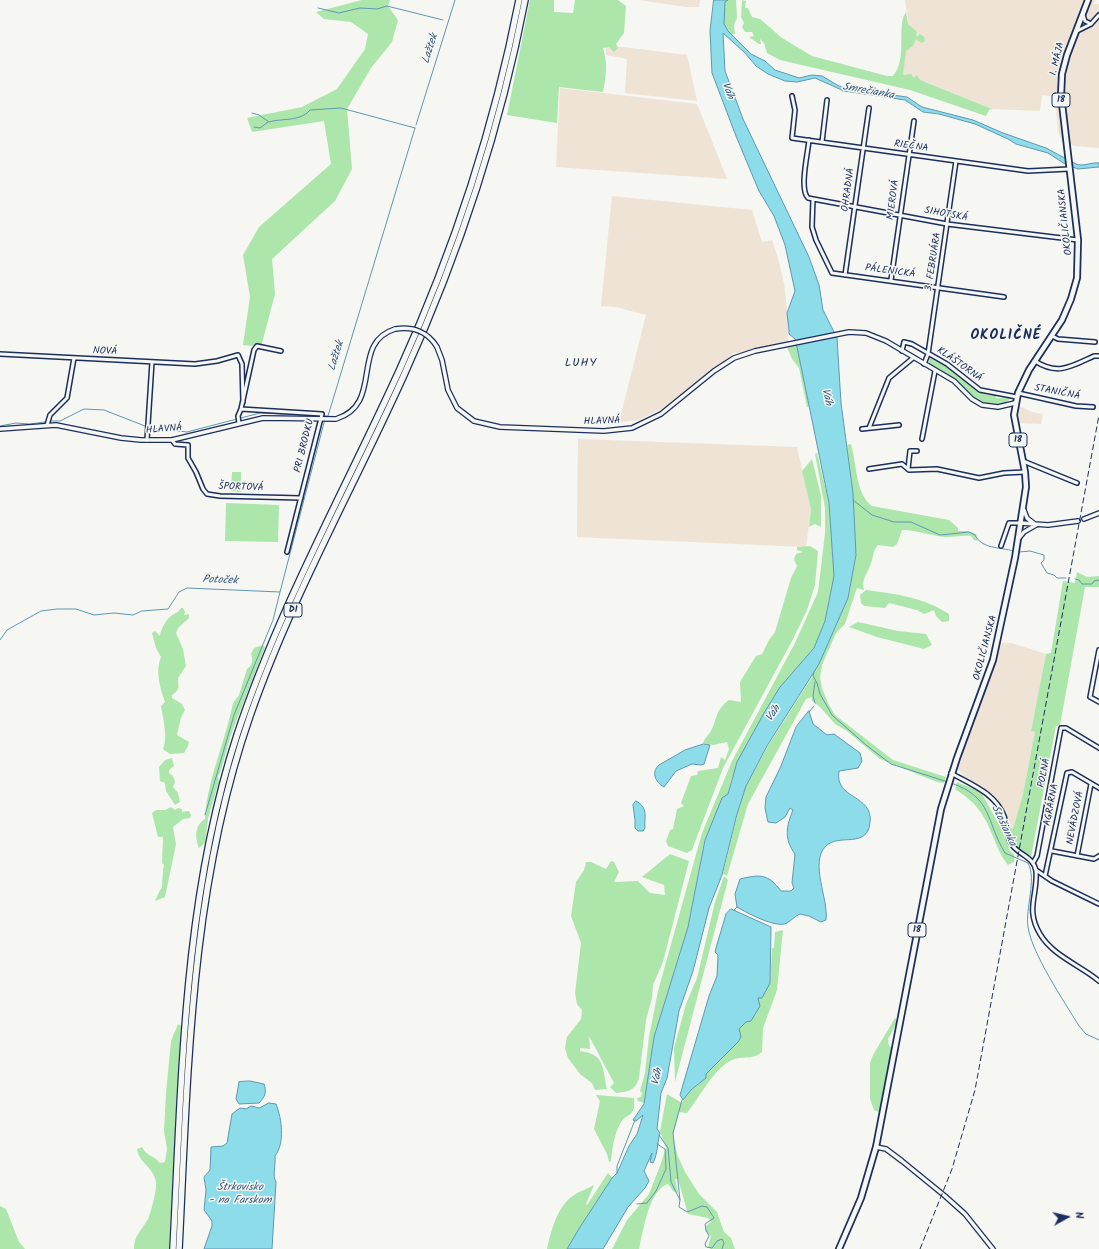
<!DOCTYPE html>
<html>
<head>
<meta charset="utf-8">
<style>
	body { margin:0 }
	#map { position:relative; width:1099px; height:1249px; overflow:hidden; background:#f6f6f2; font-family:Kalam,sans-serif }
	canvas { display:block }
	.north { position:absolute; left:1047px; top:1197px; width:40px; height:40px; -webkit-text-stroke:3px #f6f6f2; paint-order:stroke; rotate:82deg; font-size:11px; font-weight:700; line-height:16px; text-align:center; color:#1b2f5e }
	.north::after { content:''; display:block; margin:auto; width:14px; height:18px; background:#1b2f5e; clip-path:polygon(50% 0,100% 100%,50% 72%,0 100%) }
</style>
</head>
<body>
<div id="map">
<canvas width="1099" height="1249"></canvas>
<div class="north">N</div>
</div>
<script>
const g = document.querySelector('canvas').getContext('2d');
g.lineJoin = 'round';
function fill(path, color) { g.fillStyle = color; g.fill(path, 'evenodd'); }
function trace(path, color, width, dash) { g.strokeStyle = color; g.lineWidth = width; g.lineCap = dash ? 'butt' : 'round'; g.setLineDash(dash || []); g.stroke(path); }
function drawText(font, color, halo, rows, align = 'center') {
  g.font = font + ' Kalam,sans-serif'; g.lineWidth = 3; g.setLineDash([]); g.textBaseline = 'middle'; g.strokeStyle = halo; g.fillStyle = color; for (const [text, x, y, turn = 0] of rows) {
    g.save(); g.translate(x, y); g.rotate((+turn || 0) * Math.PI / 180); g.textAlign = isNaN(turn) ? turn : align; if (halo) g.strokeText(text, 0, 0); g.fillText(text, 0, 0); g.restore();
  }
}
fill(new Path2D(`
	M639 0H700L699 7H686Z
	M905 0H1095L1094 4H1099V148L1075 146 1062 142 1058 131 1055 97 1042 95 1040 111 992 109 928 83 903 76 908 21Z
	M606 45 687 55 697 101 625 93 627 59 606 55Z
	M560 88 697 104 727 179 556 167Z
	M612 196 752 210 762 242 772 240 779 262 784 283 788 318 793 329 789 330 787 347 734 353 665 407 639 420 619 422 646 315 616 307 601 306Z
	M1019 406 1032 412 1043 414 1041 424 1019 423Z
	M578 439 797 447 811 509 806 547 577 537Z
	M998 643H1011L1046 654 1031 731 1035 732 1023 794 1013 829 1009 828 1005 812 996 797 983 787 970 781 954 766Z`), '#eee3d4');
fill(new Path2D(`
	M362 0H390L388 6 398 20 392 42 371 68 347 109 352 169 335 201 272 259 275 294 261 347 243 345 250 297 243 255 259 227 331 164 324 121 252 132 247 118 302 107 337 89 365 49 368 34 351 22 324 19 316 12Z
	M530 0H554V12L573 13 575 0H618L626 6 624 33 616 44 618 48 614 52 609 47 603 48C608 64 606 76 603 92L559 87 557 123 507 115Z
	M728 0H736L737 18 734 25 735 34H731L723 24 725 2Z
	M742 0 746 1 745 8H748L752 17 760 19 782 38 812 56 887 76H893C908 59 896 25 906 12L908 24 917 32 916 35 917 37 920 34 924 37 925 41 921 43 916 39 913 46 906 51 903 75 911 74 914 78 917 75 920 80 992 109 989 110 986 116 910 90 780 60 767 53 764 43 760 39 761 44H759L749 37 754 36 752 32H745L742 27 744 23 741 17Z
	M797 344 809 407H807L799 368 792 359 787 347Z
	M929 358C942 357 969 382 978 391 982 395 990 395 996 395V398H1011C990 419 972 393 956 381 948 374 938 370 929 365Z
	M851 444C857 464 855 493 872 506L949 520 958 528V531H968L976 534 978 541 974 540 971 536C962 535 955 537 946 537 931 536 917 530 902 530L897 544 893 547 878 545C872 552 874 557 870 566 867 574 861 580 864 590L857 588 845 624 836 633 822 665 820 677 822 688 828 703 835 715 893 760 946 777 944 783 937 782 880 759 847 731 835 724 820 707 812 701V697L806 699 748 804 727 876 723 874 738 812 746 786 768 746 812 677 848 598 856 555 853 493 847 445Z
	M817 453 829 503 834 576 825 621 814 648 780 687 731 780 728 794 705 839 688 927 654 1037 644 1103 638 1101 637 1098 641 1097 642 1093 640 1091 645 1073 649 1037 658 991 702 833 732 761 795 643 818 592 825 533V508L815 454Z
	M812 459 821 496V527L815 524 809 527 811 509 802 471Z
	M232 472H241V492L231 491Z
	M226 503 279 505 278 542 225 541Z
	M810 546 818 551 815 585 807 610 792 641 723 768 692 850 687 853 668 846 666 841 670 830 673 829 677 809 684 806 681 803 691 776 697 775 698 771 718 768 721 757 725 760 729 749 727 742 713 745 703 743C705 737 710 734 712 729 718 715 716 710 729 700L741 702 740 682 756 656 762 654 769 640 775 632 791 578 797 566 794 559 796 554 803 552 797 550V547Z
	M1077 572 1087 577 1099 576V587H1085L1060 725 1056 726 1031 857C1017 848 1012 845 1009 828L1013 829 1023 794 1035 732 1031 731 1046 654 1051 653 1063 581 1075 583Z
	M866 590C896 594 923 597 949 614V621L942 622 936 616 934 610 924 614 917 610 889 603 885 608 864 606 861 603 860 595Z
	M181 608H183L185 612 184 615 189 614V618L178 628 176 633 183 649 186 666 178 678C178 687 181 689 172 695V698L182 704 185 710 181 717 177 735 189 742 188 746 184 753 170 754 163 749C168 739 163 717 161 706L165 702C160 688 155 671 161 657L156 648 152 633 155 631 160 636C161 629 165 621 171 616 175 613 178 613 181 608Z
	M858 622 898 631 926 634 932 645 924 649 877 637 849 627Z
	M263 645 265 647 231 735 220 773 218 776 219 781 208 819 205 843 199 848C195 838 194 826 205 819 207 780 225 743 233 703L239 695 247 669C253 665 253 659 251 654L254 648Z
	M172 758 174 766 169 770V773L173 776 175 782 173 787 178 793 180 802 175 805 166 791 165 783 160 781 159 767 165 760Z
	M957 782 981 792 1002 830 1010 851C1015 854 1015 857 1014 862L1008 865C1000 855 997 846 992 834 983 812 975 802 955 789Z
	M171 807 175 810 178 808 182 809V812L189 811 191 815 190 818 183 819 173 827 176 844 165 897 155 901 160 890 162 888 163 870 164 865 162 863 163 837H158L152 813 156 810H165Z
	M670 854 689 861 663 962 653 985 652 998 646 1020 639 1078C635 1091 627 1092 616 1093L610 1087 614 1083 589 1036 590 1049 580 1048V1051C605 1054 602 1067 607 1089L595 1090 592 1083 580 1074 568 1058 565 1048 567 1037 581 1019 582 1010 577 1004 575 993 581 943 571 916 576 882 584 870 586 862H591L606 869 611 861 614 862 619 872 614 882 638 881 650 893 665 895 664 885 642 877Z
	M724 876 728 880 675 1082 674 1048 686 1004 697 978 715 902Z
	M783 930 777 990 763 1028 762 1052C751 1061 744 1055 732 1060 715 1067 699 1098 687 1113L679 1112 673 1135 677 1154 685 1172 699 1194 717 1212 724 1232 731 1238 735 1249H711L708 1247 711 1236 705 1231 706 1226 711 1222 708 1218 688 1214 678 1179H675L678 1193 673 1191 668 1184C649 1189 643 1232 639 1249H612L627 1220 649 1194 660 1166 666 1148 660 1131 667 1094 682 1103 686 1095 706 1078V1074L723 1058 738 1029 746 1022 758 998 770 983 772 948H774L775 932Z
	M895 1018 898 1021 888 1039 889 1046 893 1048 879 1112 874 1110 870 1099V1063L873 1055Z
	M178 1024 181 1026 169 1249H134C134 1235 142 1230 148 1219 151 1212 157 1190 156 1183 155 1168 138 1162 137 1149L142 1147C146 1156 155 1156 160 1163L165 1162 167 1149 164 1131 166 1093 171 1041Z
	M596 1095 634 1098C636 1119 626 1112 620 1124 614 1134 612 1150 611 1161L609 1162 607 1154 594 1129 600 1101Z
	M608 1173 612 1178 580 1227 567 1249H547C552 1228 557 1205 577 1193 583 1190 589 1188 594 1185L586 1204 587 1205Z
	M0 1206 6 1209 19 1242 25 1249H0Z`), '#ace6ab');
const water = new Path2D(`
	M714 0H728L725 2 724 24 728 31 751 54 765 61 775 70 799 78 812 75 822 76 839 86 850 89 907 97 922 107 973 120 1003 133 1046 148 1076 164C1083 167 1091 162 1099 163V167L1078 169 1065 164 1048 153 1016 144 1008 139 975 124 939 114 923 112 905 100 844 91 815 78 797 82 785 81 768 74 756 66 745 53 723 33 725 71 743 119 809 257 819 285 823 310 837 338 841 403 853 493 856 555 848 598 819 664 767 746 746 786 737 814 722 875 709 908 693 971 679 1011 667 1078 661 1093 657 1129 660 1133C657 1144 658 1153 653 1163L650 1162 652 1153 644 1171 649 1181 645 1188 628 1207 603 1249H567L580 1227 612 1178 617 1173 629 1146 637 1134 643 1115 636 1121 633 1120 644 1104 654 1037 688 927 705 840 722 798 728 794 737 762 764 713 780 687 814 648 825 621 834 576 829 503 797 347 795 339 789 334V330L787 313 795 291 785 245 774 216 759 191 736 136 712 73 710 31Z
	M809 711 813 724 827 735 834 734 860 753 862 761 858 768 839 771C834 800 874 794 870 823 867 849 839 833 826 846 809 862 829 900 826 920L821 922 809 916 800 914C795 916 792 920 787 923 777 929 747 913 737 907L735 894 740 879C761 874 768 874 781 891H791L794 888 792 883 795 854C784 839 786 827 793 810L790 808 785 817 776 823 768 822 765 808 766 797 781 766 796 727Z
	M704 744 710 745 704 764 701 765 692 764 676 771 664 787C655 782 651 772 659 765L685 750Z
	M636 801C649 808 644 817 645 828L643 831H638L635 828V820L633 805Z
	M731 909 771 927 770 983 762 998H758L760 1006 751 1021 746 1022 739 1029 741 1037 738 1042 706 1074V1078L691 1090 683 1100 680 1095 709 996 717 976 718 955 715 952 716 948 726 914Z
	M250 1081 264 1084C267 1092 265 1097 259 1103L239 1104 236 1099 239 1082Z
	M269 1103 276 1104C282 1119 285 1143 275 1156 276 1165 272 1175 276 1182L272 1249H204L212 1226V1221L204 1210 206 1190 204 1177 210 1170 211 1147 223 1146 227 1143 232 1114 240 1108 246 1109 251 1106 259 1108Z`);
fill(water, '#8ddcea');
trace(water, '#5f97b2', 1);
trace(new Path2D(`
	M318 8 339 13 360 8 377 9 387 6 443 20
	M252 113 259 115 269 122C282 118 300 122 310 110L341 108 415 128
	M416 125 455 0
	M254 127 260 128 268 122
	M49 421H60L84 409 104 410 145 426
	M0 426 16 423 30 424 45 422
	M151 428 187 432 260 413 328 416 415 128
	M853 500 872 515 894 522H911L940 535 960 533 969 532 975 535C982 549 999 547 1014 551
	M1019 552 1030 551 1044 555V560L1041 563 1047 573 1054 575 1057 578H1066
	M1075 579 1079 580 1082 584H1092L1094 581 1099 580
	M0 640 7 630 41 611 57 609H76L94 615 114 613 133 615 142 611 168 609 179 592 187 588 280 592 325 419
	M814 672 813 676 817 683 820 694 832 715 866 745 891 764 948 782
	M815 703 813 696 815 682
	M809 712 814 706
	M951 783C993 797 986 822 1005 853L1028 863C1037 879 1025 909 1028 927 1032 954 1064 1001 1079 1026L1086 1034 1099 1040
	M205 815 234 715 273 620 280 592
	M734 910 737 907
	M659 1135 668 1148 671 1182 680 1200 679 1207 687 1212 702 1206 707 1207 714 1218 705 1224 706 1230 709 1236 705 1244 706 1247 712 1248 717 1241 722 1239 724 1243 722 1249
	M617 1173V1166L635 1120
	M680 1200 673 1133 682 1100
	M637 1204 647 1203 656 1191 666 1169 665 1149 657 1144`), '#5f97b2', 1);
const minor = new Path2D(`
	M1083 15 1085 21 1091 24
	M1077 31 1091 24 1099 15
	M792 96 795 110 792 138 1028 171 1069 169
	M809 140C808 153 799 189 808 198L947 224 1078 240
	M822 142 827 100
	M813 199 812 227 816 240 832 273 1004 297
	M845 275 869 108
	M891 280 914 121
	M1052 336 1058 339 1095 342
	M902 351 904 342 912 344 947 364 980 390 1017 397
	M0 354 195 364 217 361 238 355 242 364 243 402
	M1035 361C1058 376 1072 366 1094 356H1099
	M924 364 928 354 956 161
	M1018 393 1076 406 1093 407
	M241 409 254 350 257 346 281 351
	M239 423 238 416 241 409 322 414 287 552
	M47 425 50 415 67 398 74 358
	M869 428 889 378 913 358
	M862 429 899 425
	M922 439 935 371
	M147 440 152 362
	M172 440 175 444 188 445V458L196 472 203 489 207 494 220 496 301 498
	M1023 461 1077 483
	M869 469 902 464 909 470 937 469 979 478 1004 473 1025 472
	M908 469 910 451H917
	M1001 546 1009 523H1021
	M1099 650 1090 697 1099 702
	M951 773C972 785 995 793 1004 816 1007 825 1006 838 1012 845 1019 855 1034 857 1036 871 1038 895 1025 909 1040 934 1053 956 1080 965 1099 981
	M1052 851 1094 859 1099 856
	M1077 856 1091 784
	M1033 863 1037 856 1061 728H1066L1099 748
	M1036 870 1052 881 1099 904
	M1045 876 1067 773 1072 772 1099 788`);
const tertiary = new Path2D(`
	M437 347 442 360 448 390 457 408 474 421 500 427 604 431 632 428 661 414 714 371 734 358 755 351 849 332 866 333 886 341 954 381 972 399 982 405 998 407 1015 403
	M0 429 56 425 121 438 141 440H172L263 418 336 419C385 404 349 343 395 329
	M1024 510 1027 518 1036 525
	M1084 519 1099 513
	M1021 523 1048 525 1078 521
	M1019 538 1024 532 1036 525
	M876 1147 886 1149 902 1161 945 1196 965 1214 993 1249`);
const primary = new Path2D(`
	M839 1249 861 1198 876 1147 941 809 957 758 993 660 1015 558 1026 487 1025 472 1014 415 1018 393 1029 370 1062 320 1071 299 1077 278 1078 240 1061 95 1062 74 1067 55 1088 0`);
const motorway = new Path2D(`
	M173 1249C182 1077 183 901 237 735 279 608 345 490 400 369 454 250 494 128 519 0
	M179 1249C188 1069 190 888 250 716 291 598 353 488 404 375 459 254 500 130 525 0`);
trace(minor, '#1b2f5e', 6);
trace(tertiary, '#1b2f5e', 6);
trace(primary, '#1b2f5e', 8);
trace(motorway, '#1b2f5e', 8);
trace(minor, '#f6f6f2', 3);
trace(tertiary, '#f6f6f2', 3.5);
trace(primary, '#f6f6f2', 4.5);
trace(motorway, '#f6f6f2', 5.5);
trace(new Path2D(`
	M920 1249 952 1169 975 1090 1099 415`), '#1b2f5e', 1, [6, 3]);
const tertiaryBridge = new Path2D(`
	M395 329C413 326 428 332 437 347`);
trace(tertiaryBridge, '#1b2f5e', 6, []);
trace(tertiaryBridge, '#f6f6f2', 3.5);
for (const [x, y, w] of [
	[1061,100,18],
	[1018,440,18],
	[293,610,18],
	[917,930,18]
]) { const box = new Path2D(); box.roundRect(x - w / 2, y - 7, w, 14, 3); g.fillStyle = '#f6f6f2'; g.fill(box); trace(box, '#1b2f5e', 1); }
drawText('bold 9px', '#1b2f5e', null, [
	["18",1061,100],
	["18",1018,440],
	["D1",293,610],
	["18",917,930]
]);
drawText('10px', '#1b2f5e', '#f6f6f2', [
	["1. MÁJA",1058,59,-76],
	["RIEČNA",911,147,8],
	["OHRADNÁ",849,190,-82],
	["MIEROVÁ",894,200,-82],
	["SIHOTSKÁ",946,215,10],
	["OKOLIČIANSKA",1066,222,-96],
	["3. FEBRUÁRA",934,262,-81],
	["PÁLENICKÁ",890,272,8],
	["NOVÁ",105,352,3],
	["KLÁŠTORNÁ",959,365,35],
	["STANIČNÁ",1057,393,11],
	["HLAVNÁ",602,422,-2],
	["HLAVNÁ",164,430,-4],
	["PRI BRODKU",305,446,-76],
	["ŠPORTOVÁ",241,488,2],
	["OKOLIČIANSKA",986,648,-75],
	["POĽNÁ",1045,773,-79],
	["AGRÁRNA",1052,805,-79],
	["NEVÄDZOVÁ",1076,818,-79]
]);
drawText('italic 11px', '#385a81', '#f6f6f2', [
	["Lažtek",431,49,-73],
	["Váh",727,91,71],
	["Smrečianka",868,92,10],
	["Lažtek",337,356,-73],
	["Váh",826,397,79],
	["Potoček",220,581,2],
	["Váh",774,714,-56],
	["Stošianka",1003,826,65],
	["Váh",658,1077,-76],
	["Štrkovisko",240,1188],
	["- na Farskom",240,1201]
]);
g.letterSpacing = '1px';
drawText('12px', '#1b2f5e', '#f6f6f2', [
	["LUHY",581,364]
]);
g.letterSpacing = '0px';
g.letterSpacing = '1px';
drawText('bold 14px', '#1b2f5e', '#f6f6f2', [
	["OKOLIČNÉ",1006,337]
]);
g.letterSpacing = '0px';
</script>
</body>
</html>
